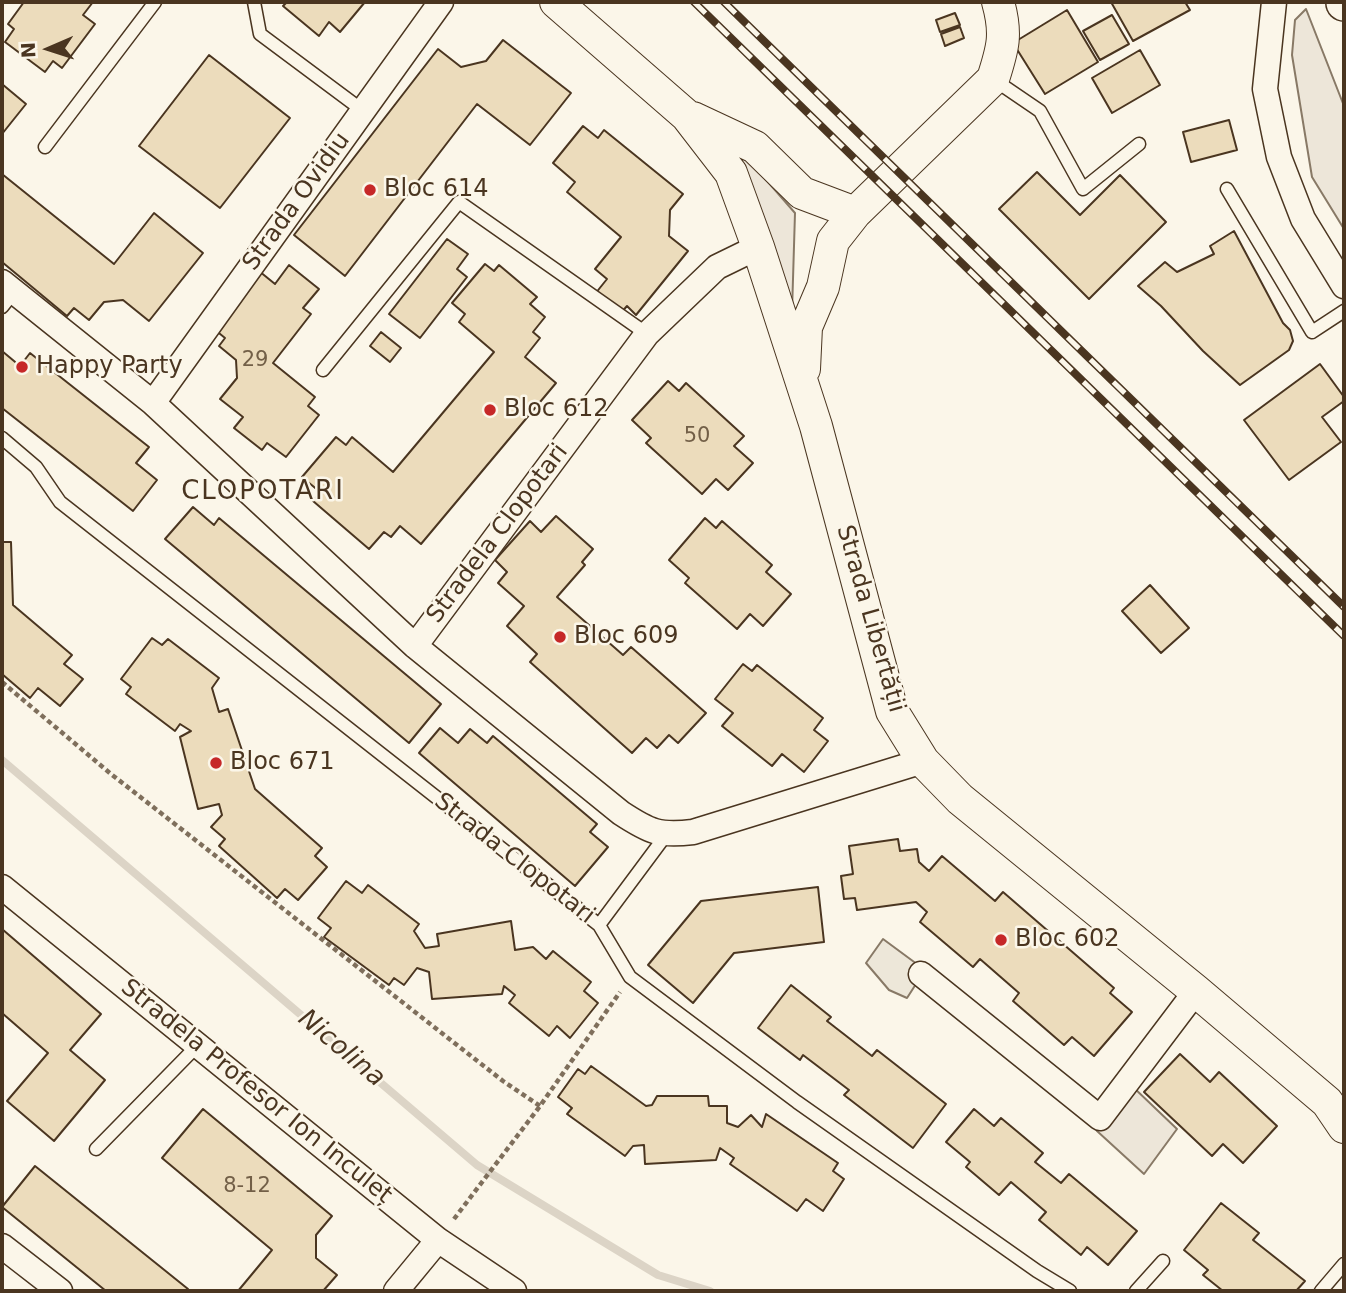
<!DOCTYPE html>
<html>
<head>
<meta charset="utf-8">
<style>
	body { margin:0 }
	#map { position:relative; width:1346px; height:1293px; overflow:hidden; background:#fbf6e9; font-family:"DejaVu Sans",sans-serif }
	canvas { display:block }
	.frame { position:absolute; inset:0; border:4px solid #4a3520; pointer-events:none }
	.north { position:absolute; left:14px; top:14px; width:70px; height:70px; -webkit-text-stroke:5px #fbf6e9; paint-order:stroke; rotate:267deg; font-size:19px; font-weight:700; line-height:28px; text-align:center; color:#4a3520 }
	.north::after { content:''; display:block; margin:auto; width:24px; height:32px; background:#4a3520; clip-path:polygon(50% 0,100% 100%,50% 72%,0 100%) }
</style>
</head>
<body>
<div id="map">
<canvas width="1346" height="1293"></canvas>
<div class="frame"></div>
<div class="north">N</div>
</div>
<script>
const g = document.querySelector('canvas').getContext('2d');
g.lineJoin = 'round';
function fill(path, color) { g.fillStyle = color; g.fill(path, 'evenodd'); }
function trace(path, color, width, dash) { g.strokeStyle = color; g.lineWidth = width; g.lineCap = dash ? 'butt' : 'round'; g.setLineDash(dash || []); g.stroke(path); }
function drawText(font, color, halo, rows, align = 'center') {
  g.font = font + ' "DejaVu Sans",sans-serif'; g.lineWidth = 5; g.setLineDash([]); g.textBaseline = 'middle'; g.strokeStyle = halo; g.fillStyle = color; for (const [text, x, y, turn = 0] of rows) {
    g.save(); g.translate(x, y); g.rotate((+turn || 0) * Math.PI / 180); g.textAlign = isNaN(turn) ? turn : align; if (halo) g.strokeText(text, 0, 0); g.fillText(text, 0, 0); g.restore();
  }
}
const green = new Path2D(`
	M1306 9 1344 106V229L1312 177 1292 55 1295 20Z
	M734 143 795 213 792 312 784 311Z
	M1132 1086 1177 1129 1144 1174 1097 1131Z`);
fill(green, '#ede6d9');
trace(green, '#887966', 2);
const parking = new Path2D(`
	M883 939 925 970 907 998 889 990 866 963Z`);
fill(parking, '#ede7d9');
trace(parking, '#887966', 2);
trace(new Path2D(`
	M2 760 477 1165 658 1275 710 1291`), '#dcd4c6', 8);
const building = new Path2D(`
	M24 2H93L83 15 95 24 62 68 53 61 45 72 5 42 14 29 8 24Z
	M287 2H365L340 32 329 22 319 36 283 6Z
	M1111 2H1185L1190 10 1133 41Z
	M1067 10 1098 62 1045 94 1013 43Z
	M955 13 960 25 940 32 936 20Z
	M1112 15 1129 44 1100 60 1083 31Z
	M960 27 964 38 945 46 941 34Z
	M503 40 571 93 530 145 477 104 345 276 294 235 438 49 461 67 486 61Z
	M1140 50 1160 85 1112 113 1092 78Z
	M209 55 290 118 220 208 139 146Z
	M2 84 26 104 2 134Z
	M1229 120 1237 150 1191 162 1183 132Z
	M583 126 598 138 604 130 683 194 670 210 669 236 688 251 636 315 627 306 620 314 595 294 607 279 595 269 621 237 567 192 575 182 553 163Z
	M1037 172 1080 215 1120 175 1166 222 1089 299 999 209Z
	M2 174 114 264 154 213 203 253 149 321 123 300 104 302 89 320 74 308 67 316 2 262Z
	M1234 231 1283 323 1290 330 1293 341 1289 350 1240 385 1203 351 1161 306 1138 286 1165 262 1177 272 1214 254 1210 246Z
	M447 239 468 254 457 269 467 277 420 338 389 314Z
	M485 264 494 271 499 265 537 297 530 304 545 317 533 332 540 338 525 357 556 383 421 544 400 526 391 537 384 532 369 549 313 501 320 492 302 477 336 437 346 445 352 437 393 472 494 352 459 322 465 314 452 303Z
	M289 265 319 289 303 308 311 314 273 363 315 397 308 406 319 415 286 457 267 443 262 450 234 428 243 417 220 399 237 378 236 360 219 346 225 338 214 329 259 271 275 284Z
	M381 332 401 348 390 362 370 346Z
	M2 351 20 366 30 353 149 447 136 463 157 480 133 511 2 408Z
	M1320 364 1344 397V401L1322 417 1341 442 1289 480 1244 420Z
	M668 381 679 391 686 383 744 436 734 446 753 463 728 490 716 479 702 494 646 443 651 438 632 420Z
	M193 507 214 525 219 518 441 704 409 743 165 539Z
	M556 516 593 549 582 562 585 565 557 597 623 655 631 647 706 713 678 743 669 735 657 748 646 738 632 753 530 662 537 654 507 626 524 606 498 583 507 572 495 560 530 521 541 532Z
	M705 518 716 528 722 521 772 565 766 572 791 594 763 626 750 614 737 629 685 583 689 578 669 560Z
	M2 530 3 542H11L13 605 72 655 64 664 83 679 60 706 38 688 30 698 2 674Z
	M1150 585 1189 628 1161 653 1122 611Z
	M152 638 162 645 168 639 219 678 212 688 219 712 228 709 255 789 322 848 315 856 327 867 298 900 285 889 277 898 219 846 225 839 211 827 222 815 219 804 198 809 180 737 191 731 180 724 175 731 126 694 131 687 121 679Z
	M743 664 752 671 757 665 823 718 814 730 828 741 804 772 782 754 772 766 722 726 733 713 715 699Z
	M440 728 458 743 470 729 487 743 493 736 597 824 590 832 608 847 575 886 419 753Z
	M898 839 900 851 917 849 919 862 929 871 942 856 995 901 1003 892 1114 988 1110 993 1132 1012 1094 1056 1072 1037 1064 1045 1013 1001 1019 993 980 959 973 967 920 922 927 912 916 902 857 910 855 898 844 899 841 876 853 874 849 846Z
	M346 881 362 893 368 885 419 924 414 931 425 948 439 946 437 934 511 921 515 950 533 947 546 959 553 951 591 982 584 991 598 1003 570 1038 557 1026 549 1036 509 1003 515 995 504 986 502 994 432 999 429 972 417 968 404 985 394 978 389 985 324 937 331 928 318 918Z
	M818 887 824 942 734 953 693 1003 648 965 701 901Z
	M2 929 101 1014 70 1050 105 1080 54 1141 7 1101 48 1053 2 1013Z
	M791 985 831 1017 827 1021 872 1056 877 1050 946 1104 913 1148 844 1095 849 1090 803 1055 800 1060 758 1028Z
	M1180 1054 1210 1082 1219 1072 1277 1126 1243 1163 1223 1144 1212 1156 1144 1092Z
	M591 1066 646 1106 652 1105 657 1096H708L709 1106H727V1123L738 1127 751 1115 762 1127 766 1114 838 1163 833 1171 844 1179 823 1211 806 1199 797 1211 730 1164 734 1158 720 1148 716 1160 645 1164 644 1145 633 1146 625 1156 567 1114 572 1108 558 1097 578 1069 585 1074Z
	M203 1109 332 1216 316 1235V1258L337 1275 323 1291H238L272 1250 162 1158Z
	M974 1109 994 1126 1001 1118 1043 1153 1035 1162 1061 1183 1069 1174 1137 1231 1108 1265 1087 1247 1081 1255 1039 1220 1046 1212 1011 1182 999 1195 966 1167 970 1162 946 1142Z
	M35 1166 188 1289 187 1291H106L2 1207Z
	M1221 1203 1259 1233 1253 1240 1305 1281 1296 1291H1223L1203 1275 1208 1270 1184 1250Z`);
fill(building, '#ecdcbc');
trace(building, '#4a3520', 2);
const service = new Path2D(`
	M254 2 260 34 362 110
	M993 79 1040 111 1083 189 1139 144
	M45 147 155 2
	M1227 189 1312 332 1344 311
	M2 307 14 292
	M323 370 459 202 647 334
	M2 438 36 467 60 502 599 925 630 977 797 1102 1037 1271 1070 1291
	M599 925 666 835
	M96 1149 198 1045
	M1136 1291 1163 1261
	M1321 1291 1344 1264`);
const minor = new Path2D(`
	M1274 2 1265 89 1279 157 1303 219 1344 286
	M2 282 153 403 415 646 621 813C650 832 659 836 693 832L923 761
	M153 403 441 2
	M415 646 647 334 717 267 758 247
	M2 887 438 1240 514 1291
	M921 974 1100 1118 1196 991
	M2 1246 60 1291
	M396 1291 438 1240`);
const tertiary = new Path2D(`
	M556 2 687 116 731 173 758 247 816 426 892 711 923 761 960 799 1196 991 1327 1102 1344 1127
	M693 118 755 147 802 193 855 213
	M804 369 806 327 823 287 833 241 855 213 993 79C1003 48 1007 34 998 2`);
const secondary = new Path2D(`
	M1344 2V3`);
trace(service, '#4a3520', 15);
trace(minor, '#4a3520', 27);
trace(tertiary, '#4a3520', 34);
trace(secondary, '#4a3520', 38);
trace(new Path2D(`
	M2 682 111 774 503 1081 540 1106
	M454 1219 540 1106 620 992`), '#7f6f5c', 4.5, [5, 3.5]);
trace(service, '#fbf6e9', 12);
trace(minor, '#fbf6e9', 24);
trace(tertiary, '#fbf6e9', 32);
trace(secondary, '#fbf6e9', 35);
const rail = new Path2D(`
	M694 2 1344 636
	M724 2 1344 607`);
trace(rail, '#4a3520', 8);
trace(rail, '#fbf6e9', 5, [16]);
for (const [x, y, r, color] of [
	[370,190,7,"#c62828"],
	[22,367,7,"#c62828"],
	[490,410,7,"#c62828"],
	[560,637,7,"#c62828"],
	[216,763,7,"#c62828"],
	[1001,940,7,"#c62828"]
]) { const dot = new Path2D(); dot.arc(x, y, r, 0, 2 * Math.PI); g.fillStyle = color; g.fill(dot); trace(dot, '#fbf6e9', 2.5); }
drawText('21px', '#725f47', null, [
	["29",255,361],
	["50",697,437],
	["8-12",247,1187]
]);
drawText('24px', '#4a3520', '#fbf6e9', [
	["Bloc 614",384,190],
	["Happy Party",36,367],
	["Bloc 612",504,410],
	["Bloc 609",574,637],
	["Bloc 671",230,763],
	["Bloc 602",1015,940]
], 'left');
drawText('24px', '#4a3520', '#fbf6e9', [
	["Strada Ovidiu",297,202,-54],
	["Stradela Clopotari",498,534,-53],
	["Strada Libertății",870,619,74],
	["Strada Clopotari",514,859,38],
	["Stradela Profesor Ion Inculeț",256,1092,39]
]);
g.letterSpacing = '2px';
drawText('26px', '#4a3520', '#fbf6e9', [
	["CLOPOTARI",263,492]
]);
g.letterSpacing = '0px';
drawText('italic 26px', '#4a3520', '#fbf6e9', [
	["Nicolina",341,1049,40]
]);
</script>
</body>
</html>
